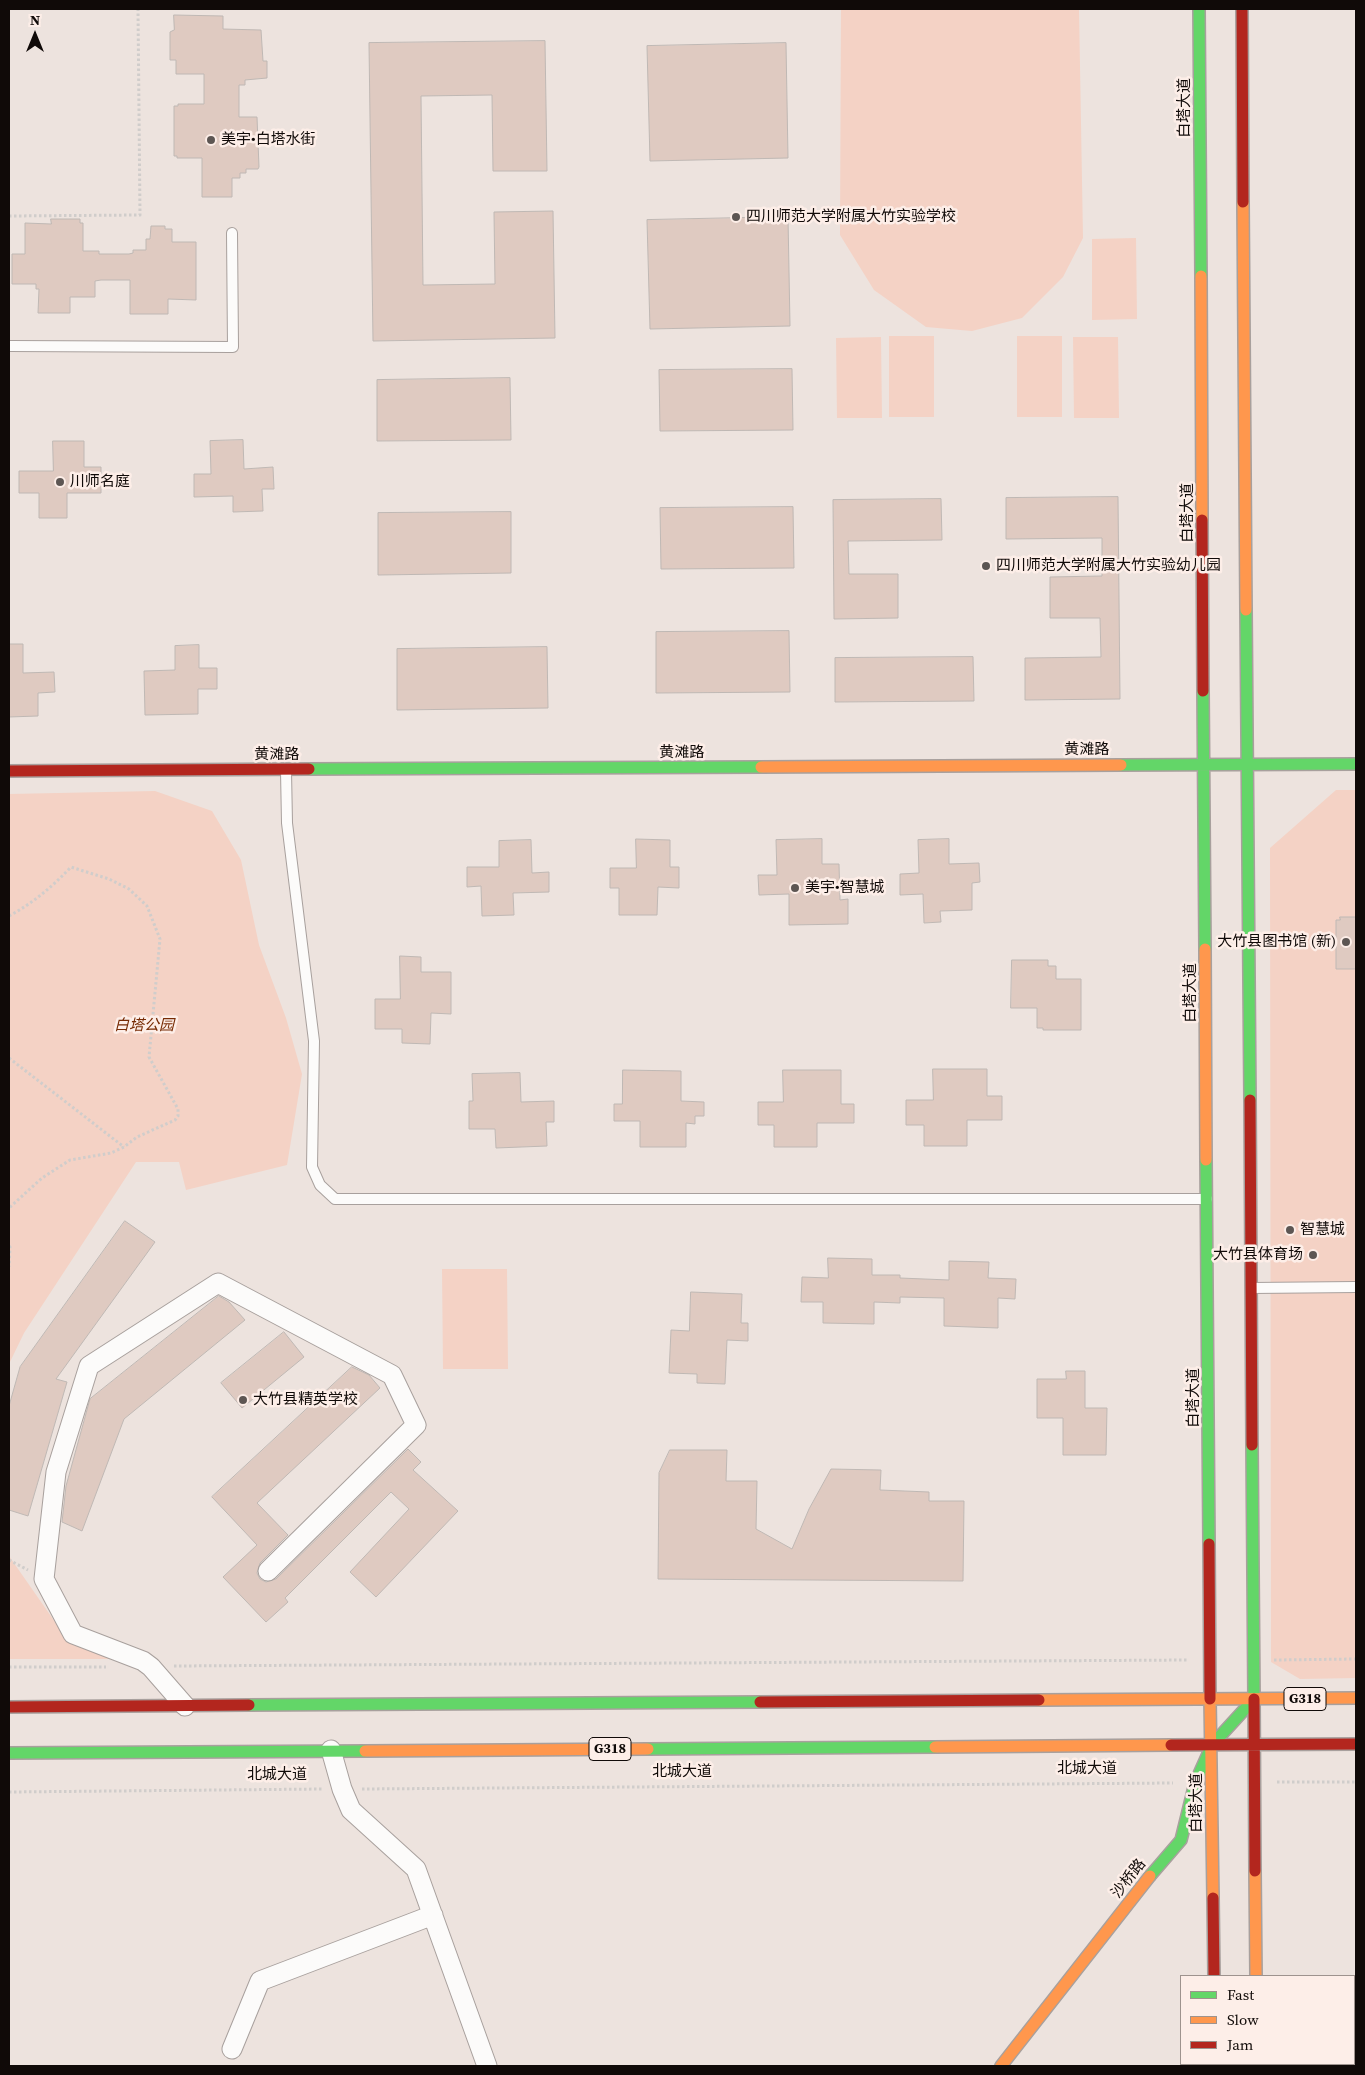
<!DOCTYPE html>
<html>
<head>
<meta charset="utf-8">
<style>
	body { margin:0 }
	#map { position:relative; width:1365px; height:2075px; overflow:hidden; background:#ede3de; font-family:"Source Serif 4",serif }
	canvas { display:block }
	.frame { position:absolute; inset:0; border:10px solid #100a08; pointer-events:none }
	.legend { position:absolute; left:1180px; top:1975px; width:175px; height:90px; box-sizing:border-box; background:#fdeee8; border:1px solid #9e938e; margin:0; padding:6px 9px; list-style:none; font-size:15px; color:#100a08 }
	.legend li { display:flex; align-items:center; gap:10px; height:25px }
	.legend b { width:25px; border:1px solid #9e938e }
	.north { position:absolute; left:10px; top:10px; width:50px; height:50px; -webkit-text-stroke:4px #fdeee8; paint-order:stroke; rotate:0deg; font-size:14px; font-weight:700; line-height:20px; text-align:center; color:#100a08 }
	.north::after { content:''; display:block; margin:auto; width:18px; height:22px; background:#100a08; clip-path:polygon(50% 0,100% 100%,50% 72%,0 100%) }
</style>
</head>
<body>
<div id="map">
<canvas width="1365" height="2075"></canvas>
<div class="frame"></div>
<ul class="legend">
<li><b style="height:6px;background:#63d668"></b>Fast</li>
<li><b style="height:6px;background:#ff974d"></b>Slow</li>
<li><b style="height:6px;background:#b3261e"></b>Jam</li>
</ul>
<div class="north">N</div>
</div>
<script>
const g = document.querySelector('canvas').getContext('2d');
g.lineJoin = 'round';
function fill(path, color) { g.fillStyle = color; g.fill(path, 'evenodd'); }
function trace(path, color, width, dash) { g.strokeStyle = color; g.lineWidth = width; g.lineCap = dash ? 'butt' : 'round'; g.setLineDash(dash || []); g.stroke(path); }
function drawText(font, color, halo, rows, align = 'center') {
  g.font = font + ' "Source Serif 4","Noto Sans SC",serif'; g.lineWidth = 5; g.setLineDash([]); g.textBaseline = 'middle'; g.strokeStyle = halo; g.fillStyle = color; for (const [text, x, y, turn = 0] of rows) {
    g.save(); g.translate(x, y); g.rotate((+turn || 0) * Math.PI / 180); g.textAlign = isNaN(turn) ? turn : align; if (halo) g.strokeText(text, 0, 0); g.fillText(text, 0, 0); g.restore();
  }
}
fill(new Path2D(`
	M841 9H1079L1083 238 1063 277 1022 318 972 331 926 327 874 290 840 235Z
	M1136 238 1137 319 1092 320V239Z
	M889 336H934V417H889Z
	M1017 336H1062V417H1017Z
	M881 337 882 418H837L836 338Z
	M1073 337H1118L1119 418H1074Z
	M1336 790H1356V1678L1300 1679 1271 1662 1270 848Z
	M155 791 212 811 241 860 259 945 286 1018 302 1074 287 1165 186 1190 179 1162H136L24 1333 9 1364V794Z
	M442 1269H507L508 1369H443Z
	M9 1556 62 1632 120 1659H9Z`), '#f4d2c5');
const building = new Path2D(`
	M174 15 223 16V29L261 30 263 61H267V78L245 80V85H239V117H257L259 167 258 169H246V173H240V178H232V197H202V158H177V156H174V106H178V104H204V74H176V60H170V32L174 30Z
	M545 41 547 171H493L492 95 421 96 423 285 495 284 494 212 553 211 555 338 373 341 369 43Z
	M786 43 788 158 650 161 647 46Z
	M788 217 790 326 650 329 647 220Z
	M51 219H80V223H83V251H99V254H129L133 253V250H146V239H150L151 226H165V229H172V242H196V300L168 299V314H130V280H101L95 281V297H70V313H38L39 289H36V284H12V254H25V223L51 224Z
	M792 369 793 430 660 431 659 370Z
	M510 378 511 440 377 441V380Z
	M243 440 244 469 273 467 274 489H262L263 511 233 512V496L194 497V474H211L210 441Z
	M53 441H84V467H101V493H67V518H39V493H19V471H53Z
	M1118 497 1120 699 1025 700V658L1101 657 1100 618H1050V577L1102 576V538L1006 539V498Z
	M941 499 942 540 848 541 849 574H898V618L834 619 833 500Z
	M793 507 794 568 661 569 660 508Z
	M511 512V573L378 575V513Z
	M789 631 790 692 656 693V632Z
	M9 644H23V673L54 672 55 692 38 693V716L9 717Z
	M199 645V668H217V689H198V714L145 715 144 671 175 670V646Z
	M547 647 548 708 397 710V649Z
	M973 657 974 701 835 702V658Z
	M636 839 670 840V867H679V888L658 887 657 915H619V888H610V868H636Z
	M822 839V864H839L840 900 848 899V924L789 925V894L759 895 758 875H777L776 840Z
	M949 839V864L979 863 980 882 972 883V910L940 911 941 922 924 923 923 894 900 895V874L919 873 918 840Z
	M531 840 532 873 549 872V892L513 893 514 915 482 916 481 886 467 887V867H499V841Z
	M1340 917H1356V969H1336V920H1340Z
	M400 956 421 957V972H451V1014L431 1013 430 1044 402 1043V1029H375V999H400Z
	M1012 960H1048V966H1056V979H1081V1030H1043V1028H1037V1008H1011Z
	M933 1069H987V1096H1002V1120H967V1146H924V1125H906V1100H933Z
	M623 1070 681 1071V1101L704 1102V1116H695V1124L686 1123V1147H640V1121H614V1104H622Z
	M783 1070H841V1104H854V1123H817V1147H774V1125H758V1102H783Z
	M520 1073 521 1102 554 1101V1122H546L547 1146 496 1148 495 1129H469V1101H473L472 1074Z
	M125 1221 155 1242 56 1379 67 1382 28 1516 9 1510V1406L20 1367Z
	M828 1258 872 1259V1275H900V1278L949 1280V1261L989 1262 988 1278 1016 1279 1015 1299 998 1298V1328L944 1326V1298L900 1297V1303L874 1302V1324L823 1323V1302H801L802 1277 828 1278Z
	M691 1292 742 1294 741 1323H748V1341L727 1340 725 1384 697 1383V1374L669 1373 671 1330 689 1331Z
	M219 1296 229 1302 245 1320 124 1419 82 1531 62 1522 66 1486 90 1399Z
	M284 1332 304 1357 242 1408 221 1383Z
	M352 1367 369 1375 380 1388 257 1503 288 1535 260 1563 257 1573 260 1579 266 1582 276 1579 408 1449 421 1462 413 1470 458 1511 376 1597 350 1572 409 1509 391 1492 285 1598 288 1602 266 1622 223 1577 257 1545 212 1497Z
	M1066 1371H1085V1408H1107L1106 1455H1063V1418H1037V1379H1066Z
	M670 1450H727L726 1481H757L756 1529 792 1549 809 1509 831 1469 881 1470 880 1490 929 1492V1501H964L963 1581 658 1579 659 1473Z`);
fill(building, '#dfcac1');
trace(building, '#bfb8b4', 1);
const lane = new Path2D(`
	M9 346 233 347 232 233
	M286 771 287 823 314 1041 312 1167 320 1185 335 1199H1207
	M1252 1288 1356 1287`);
const street = new Path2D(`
	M185 1706 151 1667 143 1661 73 1634 44 1579 56 1472 89 1366 218 1283 392 1375 416 1425 268 1571
	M331 1750 342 1789 351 1810 416 1869 487 2066
	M232 2049 260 1981 433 1915`);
const fast = new Path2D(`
	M1199 9 1201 276
	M1246 610 1250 1100
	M1203 691 1205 949
	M1121 765 1356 764
	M309 769 761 767
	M1206 1160 1209 1544
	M249 1705 760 1702
	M648 1749 935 1747
	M9 1753 365 1751
	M1150 1876 1181 1840 1195 1783 1212 1745 1254 1699 1252 1445
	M1256 2064V2066`);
const slow = new Path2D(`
	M1243 202 1246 610
	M1201 276 1202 520
	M761 767 1121 765
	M1205 949 1206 1160
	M1210 1699 1213 1898
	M1039 1700 1356 1698
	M935 1747 1171 1745
	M365 1751 648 1749
	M1255 1871 1256 1976
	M1214 2064V2066
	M1001 2066 1150 1876`);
const jam = new Path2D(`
	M1242 9 1243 202
	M1202 520 1203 691
	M9 771 309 769
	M1250 1100 1252 1445
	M1209 1544 1210 1699
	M1254 1699 1255 1871
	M760 1702 1039 1700
	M9 1707 249 1705
	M1171 1745 1356 1744
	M1213 1898 1214 1976`);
trace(lane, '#a8a09d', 12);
trace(street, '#a8a09d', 21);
trace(fast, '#a8a09d', 14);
trace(slow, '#a8a09d', 14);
trace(jam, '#a8a09d', 14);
trace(new Path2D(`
	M9 216 140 215 138 9
	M9 916C33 903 52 887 71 867L109 879 129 889 147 906 160 939 149 1057 178 1109V1116L175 1120 137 1137 124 1147 111 1153 70 1160 42 1178 9 1208
	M9 1058 124 1147
	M9 1246 10 1247 9 1267
	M9 1560 28 1570
	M1274 1660 1356 1659
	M174 1666 1188 1660
	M9 1667H106
	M1277 1782H1356
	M362 1789 1173 1783
	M9 1792 323 1789`), '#d0cdcb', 3, [2.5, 2.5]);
trace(lane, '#fcfbfa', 10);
trace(street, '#fcfbfa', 19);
trace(fast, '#63d668', 11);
trace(slow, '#ff974d', 11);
trace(jam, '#b3261e', 11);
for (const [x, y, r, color] of [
	[211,140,5,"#5d5653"],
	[736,217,5,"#5d5653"],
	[60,482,5,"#5d5653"],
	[986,566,5,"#5d5653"],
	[795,888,5,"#5d5653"],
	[1346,942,5,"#5d5653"],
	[1290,1230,5,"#5d5653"],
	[1313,1255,5,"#5d5653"],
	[243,1400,5,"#5d5653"]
]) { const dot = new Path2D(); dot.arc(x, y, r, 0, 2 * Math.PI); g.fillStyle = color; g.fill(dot); trace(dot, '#fdeee8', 2); }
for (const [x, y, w] of [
	[1305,1699,42],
	[610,1749,42]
]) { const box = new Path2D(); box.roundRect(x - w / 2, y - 11.5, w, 23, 4); g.fillStyle = '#fdeee8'; g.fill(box); trace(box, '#100a08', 1); }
drawText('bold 14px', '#100a08', null, [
	["G318",1305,1699],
	["G318",610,1749]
]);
drawText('15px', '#100a08', '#fdeee8', [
	["白塔大道",1185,108,-90],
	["白塔大道",1188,513,-90],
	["黄滩路",1087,750],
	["黄滩路",682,753],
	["黄滩路",277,755],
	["白塔大道",1191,993,-90],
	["白塔大道",1194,1398,-90],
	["北城大道",1087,1769],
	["北城大道",682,1772],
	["北城大道",277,1775],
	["白塔大道",1197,1803,-90],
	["沙桥路",1129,1879,-52]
]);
drawText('15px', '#100a08', '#fdeee8', [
	["美宇•白塔水街",221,140],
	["四川师范大学附属大竹实验学校",746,217],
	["川师名庭",70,482],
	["四川师范大学附属大竹实验幼儿园",996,566],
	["美宇•智慧城",805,888],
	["大竹县图书馆 (新)",1336,942,"right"],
	["智慧城",1300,1230],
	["大竹县体育场",1303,1255,"right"],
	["大竹县精英学校",253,1400]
], 'left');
drawText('italic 15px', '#772b04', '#fdeee8', [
	["白塔公园",144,1026]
]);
</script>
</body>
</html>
